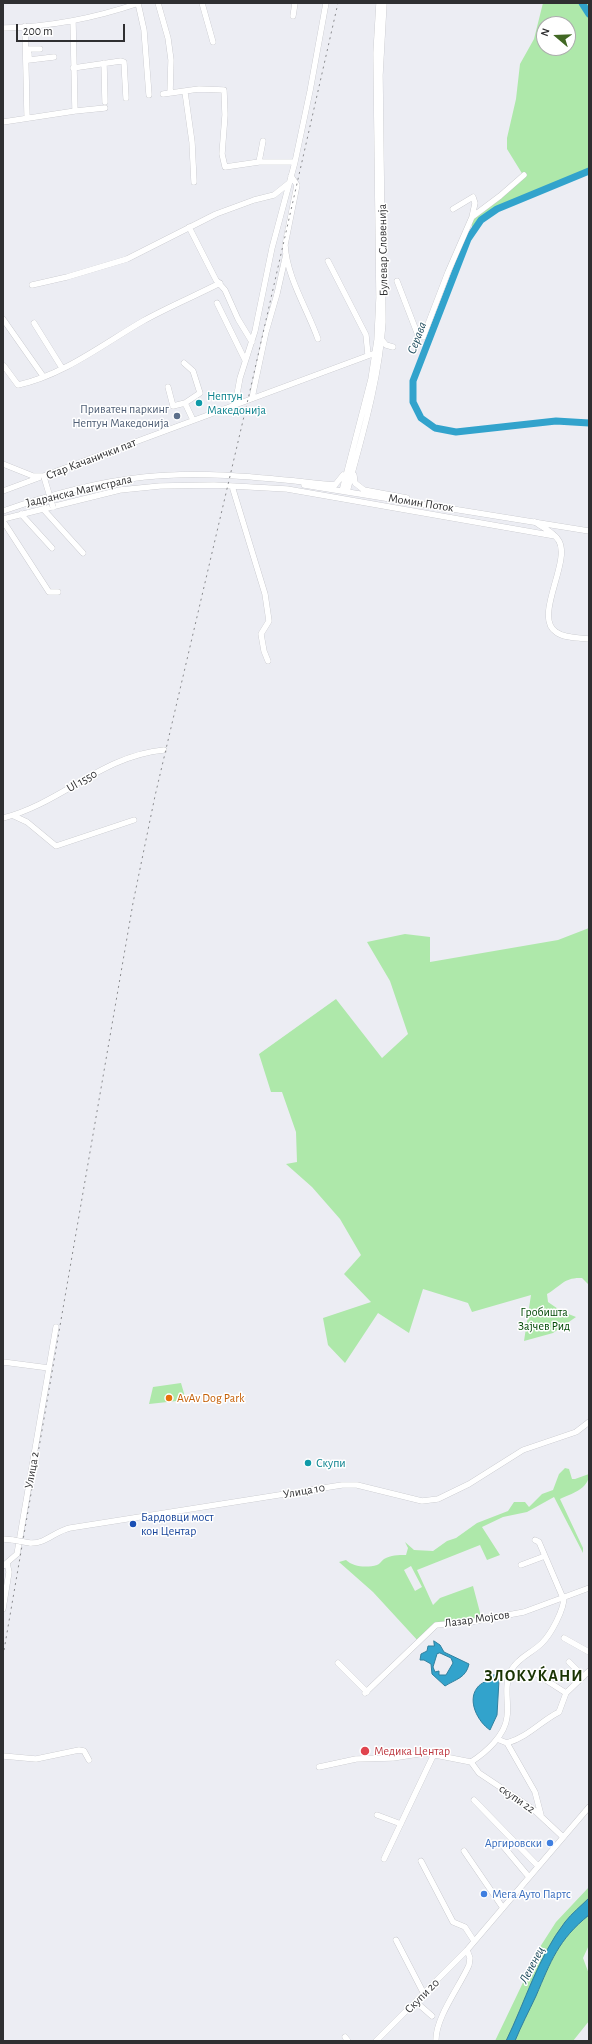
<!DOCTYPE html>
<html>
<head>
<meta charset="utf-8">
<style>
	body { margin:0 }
	#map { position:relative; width:592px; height:2044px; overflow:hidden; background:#ecedf3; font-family:"Alegreya Sans",sans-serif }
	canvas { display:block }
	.frame { position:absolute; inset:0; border:4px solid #2f2f31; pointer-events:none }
	.north { position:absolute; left:536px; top:16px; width:40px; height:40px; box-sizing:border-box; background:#fff; border:1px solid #acacad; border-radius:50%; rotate:289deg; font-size:11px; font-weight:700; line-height:16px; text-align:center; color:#2f2f31 }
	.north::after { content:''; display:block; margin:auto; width:14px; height:18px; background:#416824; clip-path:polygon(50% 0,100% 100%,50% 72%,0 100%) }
	.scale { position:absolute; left:16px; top:24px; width:109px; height:18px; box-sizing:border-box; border:2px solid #2f2f31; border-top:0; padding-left:5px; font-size:12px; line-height:14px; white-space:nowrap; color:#2f2f31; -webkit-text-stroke:3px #fff; paint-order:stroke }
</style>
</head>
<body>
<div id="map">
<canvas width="592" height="2044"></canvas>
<div class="frame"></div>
<div class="north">N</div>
<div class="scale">200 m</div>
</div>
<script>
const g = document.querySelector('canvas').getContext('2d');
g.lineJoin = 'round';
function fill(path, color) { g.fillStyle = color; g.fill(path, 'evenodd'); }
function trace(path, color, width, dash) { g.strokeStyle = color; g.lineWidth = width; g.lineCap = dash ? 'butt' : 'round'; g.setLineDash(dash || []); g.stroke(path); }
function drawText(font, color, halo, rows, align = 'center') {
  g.font = font + ' "Alegreya Sans",sans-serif'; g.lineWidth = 3; g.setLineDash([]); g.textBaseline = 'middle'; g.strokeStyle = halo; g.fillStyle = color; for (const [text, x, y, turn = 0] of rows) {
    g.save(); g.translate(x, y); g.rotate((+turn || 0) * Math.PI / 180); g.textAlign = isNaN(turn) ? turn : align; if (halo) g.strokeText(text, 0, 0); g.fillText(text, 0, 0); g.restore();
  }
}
fill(new Path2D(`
	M543 3H589V171C555 183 492 202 472 231V217L523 175 507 149V138L516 99 520 64 534 39ZM544 24H568V48H544Z
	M589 928V1285L582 1278C564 1277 561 1286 547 1294L548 1302 561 1311 576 1317 553 1333 524 1341 531 1295 472 1312 468 1303 423 1289 409 1333 378 1313 345 1363 328 1345 323 1318 371 1302 344 1274 361 1255 340 1219 312 1187 286 1164 297 1162 296 1132 282 1092H271L259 1054 336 999 382 1058 408 1034 390 981 367 942 405 934 430 937V962L558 940Z
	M181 1383 186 1400 149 1404 153 1387Z
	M565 1468 569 1469 572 1479H575L589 1474C589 1489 571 1494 560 1499L583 1548V1553L554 1497 527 1512 503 1517 482 1527 500 1555 487 1560 480 1545 417 1570 433 1605 440 1598 473 1586 482 1620 440 1624 419 1642 373 1592 339 1562 346 1560C353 1567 367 1568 377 1565 380 1564 381 1561 384 1559 391 1555 398 1555 406 1555L408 1548 405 1542 414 1550 433 1551 447 1541 456 1538 477 1523 508 1511 514 1502H525L529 1507 542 1494 553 1490 559 1474ZM411 1566 422 1587 415 1591 404 1570Z
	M589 1887V1945L583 1958 589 1974V2021L573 2041H495L540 1947 556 1922Z`), '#aee8aa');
const water = new Path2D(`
	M434 1641 440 1645 444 1652 469 1664C466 1678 456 1679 445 1686L432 1674 431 1664 424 1660H420L421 1654 427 1651 428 1646H434ZM440 1653 451 1658 453 1663 446 1675H439V1671L435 1672 433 1667 437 1654Z
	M495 1675 499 1680 497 1715 490 1730C478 1722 467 1701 477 1688 481 1682 488 1682 491 1676Z
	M589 1898V1915C558 1940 551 1961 536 1996 529 2011 521 2026 515 2041H506C525 2002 538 1957 565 1922 572 1913 581 1906 589 1898Z`);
fill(water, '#32a3cc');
trace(water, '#31809e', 1);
trace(new Path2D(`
	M582 3 589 14
	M589 171 497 209 481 220 468 239 413 381V402L421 418 435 428 456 432 556 421 589 423`), '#32a3cc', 7);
const minor = new Path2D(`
	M138 3 144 30 149 95
	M158 3 168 38 171 60 170 93
	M202 3 213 42
	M293 16 295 3
	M73 21 75 111 105 108
	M25 26 27 115
	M3 28C49 27 95 18 139 3
	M29 49H40
	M29 54V60L54 57
	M104 63 105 102
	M73 68 121 61 124 62 126 98
	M185 92 192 142 194 182
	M163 94 199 89 224 90 225 115 222 154 225 167 259 162H295
	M3 122 75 111
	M259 162 263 141
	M291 176 297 185 285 245C287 278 307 308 318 339
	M453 209 473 197 475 203 472 217
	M189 227 216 280 225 290 238 319 252 342
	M328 261 366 335 368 355
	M397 281 419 338
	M32 285 67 277 127 259 216 214 254 200 274 195 289 183
	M217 303 245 360
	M3 319 43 376
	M34 323 62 368
	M423 337 448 272 472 217 500 196 524 175
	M382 340 386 345 393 347
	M4 366 18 385C64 375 103 344 143 321 168 307 195 296 220 283
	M168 387 173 406 185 403 200 393 193 371 184 363
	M252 398 266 332 277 294 286 254
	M185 403 193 420
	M235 405 240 378 255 331 272 248 295 162 310 91 326 3
	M3 464 33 476H42
	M354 475 355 483 364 490 407 498
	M304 485 589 531
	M232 486 265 594 269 621 261 634 264 651 268 661
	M3 491 378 352
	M342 491 371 379 377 340 379 298 376 53 379 3
	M347 492C362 436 379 381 383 322L380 75 384 3
	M44 510 83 553
	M3 511C49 495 96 482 144 477 207 470 272 479 335 485L343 475
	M21 514 52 548
	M3 519 120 490 160 486 214 485 287 489 555 536
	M3 521 49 592H58
	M535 522C543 528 554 532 559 541 571 562 533 617 556 632 564 638 579 638 589 639
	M14 816 27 822 56 846 134 820
	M3 818C62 803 101 756 164 750
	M3 1362 49 1368
	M3 1539 13 1540
	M535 1540 539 1542 545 1556
	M30 1543C46 1544 55 1531 70 1528L342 1485H357L422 1501 438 1499 469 1484 523 1450 576 1432 589 1422
	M521 1565 545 1556 563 1598
	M3 1566 17 1554 56 1327
	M3 1609 9 1572 7 1563
	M564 1638 589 1652
	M569 1662 583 1676
	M338 1663 367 1692
	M538 1675 566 1693
	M365 1693 436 1625 470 1622 524 1612 589 1588
	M497 1739 507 1743 535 1792 541 1815
	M507 1743C528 1737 541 1721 559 1712L566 1693 589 1671
	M3 1756 36 1759 79 1750 84 1751 89 1760
	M471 1762 479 1773 533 1809 563 1837
	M319 1767 356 1759 393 1758 425 1753 471 1762C485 1753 505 1736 507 1717 509 1701 503 1684 512 1669 519 1657 532 1653 542 1643 551 1634 564 1610 564 1597
	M474 1800 538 1866
	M377 1815 401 1824
	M503 1846 529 1877
	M464 1851 503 1908
	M384 1859 434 1754
	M421 1861 453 1922 465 1927 474 1941
	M396 1940 424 1994
	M416 2002 432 2016
	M345 2037 348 2041
	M376 2041 467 1950 589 1807
	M436 2041C435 2018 460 1986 469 1965L470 1958 467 1950`);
trace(minor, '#bbbcc1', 6);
trace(minor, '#fff', 5.5);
trace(new Path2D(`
	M3 1656 133 903 155 796 249 395 338 3`), '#898a8d', 1, [2, 4]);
const minorBridge = new Path2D(`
	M44 477 53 507
	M13 1540 30 1543`);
trace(minorBridge, '#bbbcc1', 6, []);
trace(minorBridge, '#fff', 5.5);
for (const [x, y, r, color] of [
	[199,403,4,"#0f9aa8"],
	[177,416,4,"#5c6f8a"],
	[169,1398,4,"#e8710a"],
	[308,1463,4,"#0f9aa8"],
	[133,1524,4,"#1a4fb4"],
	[365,1751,5,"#e0444e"],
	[550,1843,4,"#3f7fe0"],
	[484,1894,4,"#3f7fe0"]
]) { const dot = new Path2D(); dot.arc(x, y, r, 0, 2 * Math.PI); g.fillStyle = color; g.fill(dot); trace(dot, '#fff', 1.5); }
drawText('12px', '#2f2f31', '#fff', [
	["Булевар Словенија",383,250,-91],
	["Стар Качанички пат",91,459,-21],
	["Јадранска Магистрала",79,491,-13],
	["Момин Поток",421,503,9],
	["Ul 1550",82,781,-30],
	["Улица 2",32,1470,-80],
	["Улица 10",304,1491,-10],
	["Лазар Мојсов",477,1619,-8],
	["скупи 22",517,1799,35],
	["Скупи 20",422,1996,-45]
]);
drawText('12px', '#0d838f', '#fff', [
	["Нептун",207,396],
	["Македонија",207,410],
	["Скупи",316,1463]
], 'left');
drawText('12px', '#4e5e75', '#fff', [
	["Приватен паркинг",169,409],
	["Нептун Македонија",169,423]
], 'right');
drawText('12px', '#014805', '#fff', [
	["Гробишта",544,1312],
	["Зајчев Рид",544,1326]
]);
drawText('12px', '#c56008', '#fff', [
	["AvAv Dog Park",177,1398]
], 'left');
drawText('12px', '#164399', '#fff', [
	["Бардовци мост",141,1517],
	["кон Центар",141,1531]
], 'left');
drawText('12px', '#be3a42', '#fff', [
	["Медика Центар",374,1751]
], 'left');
drawText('12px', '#366cbe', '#fff', [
	["Аргировски",542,1843],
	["Мега Ауто Партс",492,1894,"left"]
], 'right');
drawText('italic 13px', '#1d4a5c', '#fff', [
	["Серава",417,338,-69],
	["Лепенец",532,1965,-62]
]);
g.letterSpacing = '1px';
drawText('bold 16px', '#193303', '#fff', [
	["ЗЛОКУЌАНИ",534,1676]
]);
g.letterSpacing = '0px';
</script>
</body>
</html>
